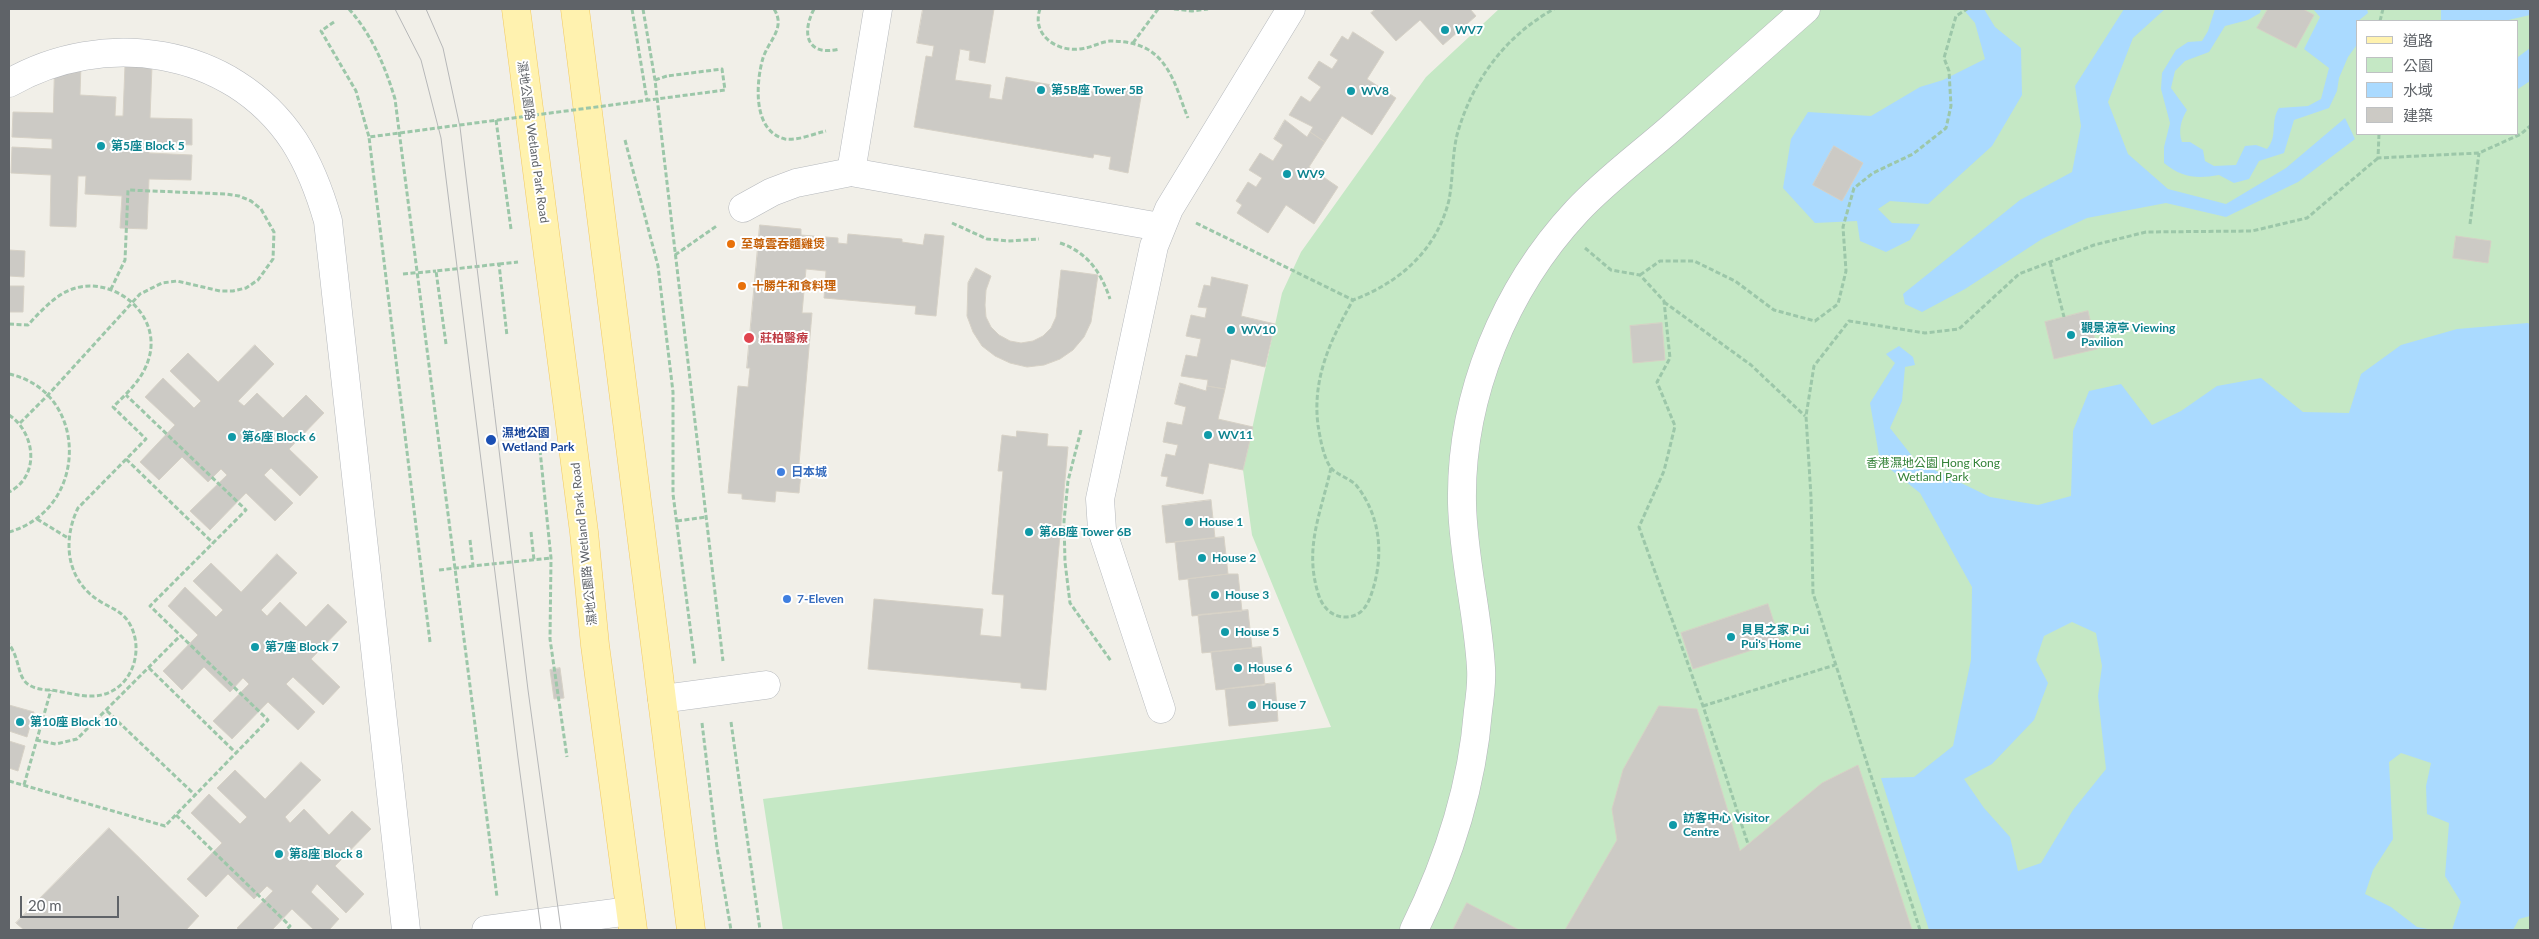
<!DOCTYPE html>
<html>
<head>
<meta charset="utf-8">
<style>
	body { margin:0 }
	#map { position:relative; width:2539px; height:939px; overflow:hidden; background:#f1efe8; font-family:Lato,"Noto Sans TC",sans-serif }
	canvas { display:block }
	.frame { position:absolute; inset:0; border:10px solid #5f6368; pointer-events:none }
	.legend { position:absolute; left:2356px; top:20px; width:162px; height:115px; box-sizing:border-box; background:#fff; border:1px solid #bfc1c3; margin:0; padding:6px 9px; list-style:none; font-size:15px; color:#5f6368 }
	.legend li { display:flex; align-items:center; gap:10px; height:25px }
	.legend b { width:25px; border:1px solid #bfc1c3 }
	.scale { position:absolute; left:20px; top:896px; width:99px; height:22px; box-sizing:border-box; border:2px solid #5f6368; border-top:0; padding-left:6px; font-size:15px; line-height:18px; white-space:nowrap; color:#5f6368; -webkit-text-stroke:4px #fff; paint-order:stroke }
</style>
</head>
<body>
<div id="map">
<canvas width="2539" height="939"></canvas>
<div class="frame"></div>
<ul class="legend">
<li><b style="height:6px;background:#fff2af"></b>道路</li>
<li><b style="height:14px;background:#c5e8c5"></b>公園</li>
<li><b style="height:14px;background:#aadaff"></b>水域</li>
<li><b style="height:14px;background:#cccac5"></b>建築</li>
</ul>
<div class="scale">20 m</div>
</div>
<script>
const g = document.querySelector('canvas').getContext('2d');
g.lineJoin = 'round';
function fill(path, color) { g.fillStyle = color; g.fill(path, 'evenodd'); }
function trace(path, color, width, dash) { g.strokeStyle = color; g.lineWidth = width; g.lineCap = dash ? 'butt' : 'round'; g.setLineDash(dash || []); g.stroke(path); }
function drawText(font, color, halo, rows, align = 'center') {
  g.font = font + ' Lato,"Noto Sans TC",sans-serif'; g.lineWidth = 4; g.setLineDash([]); g.textBaseline = 'middle'; g.strokeStyle = halo; g.fillStyle = color; for (const [text, x, y, turn = 0] of rows) {
    g.save(); g.translate(x, y); g.rotate((+turn || 0) * Math.PI / 180); g.textAlign = isNaN(turn) ? turn : align; if (halo) g.strokeText(text, 0, 0); g.fillText(text, 0, 0); g.restore();
  }
}
fill(new Path2D(`
	M1499 9H2530V930H783L763 799 1331 727 1252 535 1243 470 1282 293 1301 252 1426 77ZM2358 21H2518V134H2358Z`), '#c5e8c5');
fill(new Path2D(`
	M1963 9H1984L1995 27 2021 48 2022 95 1992 146 1928 204 1890 201 1878 209 1892 223 1920 224 1910 240 1886 252 1860 241 1857 221 1815 223 1783 188 1791 139 1808 112 1871 116 1920 87 1943 80 1985 59 1975 23Z
	M2124 9H2165L2133 38 2108 102 2128 154 2168 189 2226 204 2286 168 2345 118 2355 139 2298 182 2226 217 2166 203 2087 218 2042 239 1965 289 1922 312 1905 304 1903 294 2020 200 2072 172 2081 126 2075 86Z
	M2215 9H2261L2260 13 2248 20 2225 26 2209 52 2185 61 2175 71 2171 88 2187 110C2181 120 2178 131 2182 142H2190L2203 150 2205 161 2214 166 2236 165 2245 146 2256 145 2267 149C2278 137 2270 121 2279 108L2308 106 2321 99 2329 68 2304 49 2320 17 2313 9H2367L2368 13 2358 21V43L2348 57 2339 78 2337 91 2329 108 2294 120 2284 153 2259 161 2249 179 2234 183 2219 175C2197 179 2182 178 2164 163V147L2170 123 2161 89 2162 73 2176 50 2188 42 2202 41 2208 31Z
	M2441 9H2530V15L2504 21H2441Z
	M2530 48V81L2518 89V57Z
	M2528 323 2530 325V916L2519 919 2513 930H2452L2461 902 2445 876 2449 823 2427 814 2426 786 2431 763 2401 753 2389 762 2393 839 2373 870 2365 894 2391 907 2417 927 2433 930H1929L1881 778 1914 777 1953 746 1971 660 1972 587 1920 493 1880 461 1870 403 1895 363 1886 354 1899 346 1913 357 1915 365 1905 367 1902 401 1890 428 1916 461 1990 497 2038 505 2071 496 2073 431 2089 391 2121 384 2152 425 2181 411 2217 386 2261 378 2303 412 2349 413 2361 374 2401 345 2457 329ZM2072 622 2096 633 2102 666 2098 696 2106 769 2073 810 2041 863 2018 871 2010 837 1984 808 1964 779 1992 764 2034 720 2048 683 2036 660 2044 636Z`), '#aadaff');
const building = new Path2D(`
	M923 9H994L985 63 969 60 970 51 960 49 955 80 991 85 989 98 1002 100 1006 77 1121 97 1123 88 1142 91 1128 173 1109 169 1111 157 1094 154 1093 158 914 127 926 56 932 57 934 46 917 43Z
	M1376 9H1470L1476 16 1443 45 1420 20 1396 41 1371 13Z
	M2268 9H2303L2314 15 2296 48 2257 28Z
	M1353 32 1384 52 1367 79 1396 98 1372 135 1342 116 1325 142 1310 132 1313 127 1289 115 1301 96 1310 102 1321 87 1308 78 1319 61 1332 69 1338 60 1330 55 1342 36 1348 40Z
	M55 63 81 64 80 95 116 97 115 116H123L125 65 152 66 150 118 192 119V145L149 143V153L192 155 191 180 149 179 147 229 120 228 122 196 85 194 86 176H78L76 227 50 226 51 175 11 173 12 147 52 149V139L12 137 13 112 53 113Z
	M1285 120 1307 137 1310 132 1325 142 1309 167 1338 187 1314 224 1286 205 1268 233 1237 213 1242 205 1236 201 1248 182 1256 187 1262 178 1249 170 1260 153 1273 161 1283 145 1274 139Z
	M1834 146 1863 163 1842 201 1813 185Z
	M760 225 801 229V235L838 238V243L847 244 848 234 902 239V242L923 245 925 234 944 236 936 316 915 314 916 306 824 298 826 271 806 269 802 313H812L799 464H802L799 493 776 491 775 502 742 499V494L728 493 738 386 748 387 750 368H747Z
	M2456 236 2491 241 2488 263 2453 258Z
	M9 250 25 251 24 277 9 276Z
	M976 268 991 276 986 290 985 305 986 317 991 327 999 335 1010 341 1021 343 1033 341 1043 336 1051 328 1056 317 1061 270 1098 275 1091 322 1084 337 1073 350 1060 359 1044 365 1027 367 1010 363 995 356 982 346 973 332 967 316 968 283Z
	M1212 277 1248 285 1241 316 1275 324 1265 367 1231 359 1225 389 1207 386 1208 380 1181 376 1186 355 1197 357 1201 339 1186 336 1191 315 1205 318 1207 308 1198 307 1204 285 1210 286Z
	M9 286H24L23 312H9Z
	M2088 311 2097 349 2054 359 2045 322Z
	M1662 323 1665 360 1633 363 1630 326Z
	M255 345 274 364 238 401 244 406 257 393 283 418 306 395 324 413 289 449 318 477 300 496 271 468 264 475 293 503 275 521 246 493 210 530 190 511 227 475 221 469 208 482 182 457 159 480 140 462 175 425 145 397 163 378 194 408 201 401 170 371 188 353 218 382Z
	M1180 383 1206 391 1207 386 1225 389 1218 419 1253 427 1243 470 1209 463 1203 494 1166 486 1168 477 1161 476 1166 454 1175 456 1178 445 1163 442 1167 422 1182 425 1186 407 1175 404Z
	M1017 431 1048 434 1047 446 1068 447 1046 690 1021 688V683L868 669 874 599 983 609 980 635 1001 637 1004 595 992 594 1003 471H998L1002 435 1016 437Z
	M1211 500 1215 538 1166 543 1162 506Z
	M1224 537 1228 574 1179 580 1175 542Z
	M277 554 297 573 261 610 267 616 280 602 306 627 328 604 347 622 311 659 340 687 323 705 293 677 286 684 315 712 298 730 268 702 232 739 213 721 249 684 243 678 230 692 204 667 182 690 163 671 198 635 168 606 185 587 216 617 223 610 193 581 211 563 241 592Z
	M1228 574H1238L1242 611 1192 616 1188 579Z
	M1768 604 1780 641 1693 669 1681 633Z
	M1248 610 1252 648 1202 653 1198 615Z
	M1261 647 1265 685 1216 690 1211 652Z
	M560 668 564 698 554 699 550 670Z
	M1275 683 1278 721 1229 726 1225 689Z
	M9 705 34 712 27 737 9 731Z
	M1659 706 1697 709 1740 851 1822 783 1858 765 1912 930H1565L1617 840 1612 809 1623 770Z
	M9 741 25 746 18 771 9 768Z
	M301 762 321 780 285 817 290 823 304 809 329 835 352 811 371 829 335 866 364 894 346 913 317 884 311 892 339 919 329 930H314L292 909 272 930H239L237 928 273 891 267 886 254 899 228 874 206 897 187 879 222 843 191 813 209 794 240 824 247 817 217 788 235 770 265 799Z
	M109 828 199 916 186 930H24L16 923Z
	M1467 903 1519 930H1453Z`);
fill(building, '#cccac5');
trace(building, '#d6d1c6', 1);
const minor = new Path2D(`
	M9 83C103 29 231 46 294 141 310 166 320 193 328 221L406 930
	M851 172 878 9
	M743 208 772 192 796 183 851 172 1160 227
	M662 699 766 685
	M1161 709 1102 530 1100 499 1154 246 1169 209 1291 9
	M486 930 630 911
	M1414 930C1448 861 1472 788 1478 711 1480 697 1482 682 1481 668 1478 613 1463 558 1462 503 1460 396 1505 288 1577 211 1605 181 1639 156 1670 129 1715 89 1761 49 1806 9`);
const major = new Path2D(`
	M516 9 584 532 595 645 633 930
	M575 9 691 930`);
trace(minor, '#b5b8bc', 29);
trace(major, '#f2c960', 29);
trace(new Path2D(`
	M349 9C372 35 385 66 395 99L497 897
	M632 9 647 100
	M643 9 655 80 723 661
	M774 9C786 28 769 40 763 58 756 82 752 131 785 139 797 141 813 134 826 131
	M814 9C801 34 807 57 840 49
	M1040 9C1031 35 1057 52 1080 49 1091 48 1100 42 1110 41 1123 41 1136 43 1147 49 1172 63 1178 94 1188 118
	M1174 9 1192 11 1208 9
	M2380 21 2383 9
	M334 22 321 31 356 91 369 137
	M1133 43 1158 9
	M655 80 667 76
	M496 120 511 229
	M2379 134 2378 158 2479 153 2521 134 2530 126
	M625 140 658 266 673 392V494L695 665
	M952 223 987 239 1008 241 1039 239
	M1196 223 1353 300
	M2470 224 2479 153
	M1060 243C1087 252 1101 272 1110 299
	M1585 248 1611 270 1640 275 1664 301 1670 358 1657 382 1675 426 1664 471 1639 527 1703 706 1748 844
	M675 255 718 225
	M2050 262 2064 317
	M499 264 518 262
	M403 274 436 271
	M1640 275 1660 261H1694L1735 281 1774 310 1815 321 1838 304 1846 271 1843 227 1854 188 1873 173 1913 154 1946 128 1951 106 1949 71 1944 58 1956 16 1967 9
	M1664 302 1751 365 1805 416
	M9 324 28 325C38 314 49 302 62 294 104 268 163 310 149 358 143 379 128 392 113 407L146 439 78 508C62 541 66 581 101 602 111 608 121 611 128 621 147 650 131 694 94 696 79 697 64 691 49 690 12 688 25 667 9 644
	M446 344 436 271 499 264 507 336
	M9 374C89 391 90 509 9 532
	M9 415C35 432 41 476 9 492
	M20 423 47 396 140 294 162 283 177 281 220 291H233L246 288 258 280 273 259 274 232 261 209 251 201 239 196 226 194 128 190 125 260 111 289
	M1081 430 1068 481 1064 521 1065 562 1070 603 1111 661
	M540 450 551 558 550 639 567 757
	M126 459 213 543
	M1331 468C1321 513 1304 547 1318 593 1322 607 1332 618 1347 617 1362 616 1368 605 1372 592 1384 556 1381 516 1356 485 1349 478 1337 475 1331 468 1323 457 1320 437 1318 425 1312 378 1331 339 1353 300 1399 283 1437 250 1449 200 1453 179 1452 156 1457 135 1472 81 1505 36 1554 9
	M37 519 68 538
	M677 521 706 517
	M531 532 534 560
	M470 540 473 566 551 558
	M439 570 473 566
	M149 668 236 753
	M1703 706 1835 665
	M107 711 195 795
	M731 722 760 930
	M702 723 717 848 731 930
	M36 740 56 744 77 739 180 636
	M9 781 165 826 268 720 150 606 246 510 126 395
	M24 785 51 690
	M176 815 290 926 286 930
	M1920 930 1813 593 1811 497 1806 416 1814 366 1849 321 1925 333 1959 329 2019 274 2094 245 2146 232 2252 231 2307 218 2378 158`), '#9cc7a9', 3, [5, 2.5]);
trace(minor, '#fff', 28);
trace(major, '#fff2af', 28);
trace(new Path2D(`
	M395 9 421 60 441 138 518 758 541 930
	M426 9 443 48 460 127 528 690 561 930`), '#b6b7b8', 1);
trace(new Path2D(`
	M430 642 369 137 725 90 722 69 667 76`), '#9cc7a9', 3, [5, 2.5]);
for (const [x, y, r, color] of [
	[1445,30,5,"#0f9aa8"],
	[1041,90,5,"#0f9aa8"],
	[1351,91,5,"#0f9aa8"],
	[101,146,5,"#0f9aa8"],
	[1287,174,5,"#0f9aa8"],
	[731,244,5,"#e8710a"],
	[742,286,5,"#e8710a"],
	[1231,330,5,"#0f9aa8"],
	[2071,335,5,"#0f9aa8"],
	[749,338,6,"#e0444e"],
	[1208,435,5,"#0f9aa8"],
	[232,437,5,"#0f9aa8"],
	[491,440,6,"#1a4fb4"],
	[781,472,5,"#3f7fe0"],
	[1189,522,5,"#0f9aa8"],
	[1029,532,5,"#0f9aa8"],
	[1202,558,5,"#0f9aa8"],
	[1215,595,5,"#0f9aa8"],
	[787,599,5,"#3f7fe0"],
	[1225,632,5,"#0f9aa8"],
	[1731,637,5,"#0f9aa8"],
	[255,647,5,"#0f9aa8"],
	[1238,668,5,"#0f9aa8"],
	[1252,705,5,"#0f9aa8"],
	[20,722,5,"#0f9aa8"],
	[1673,825,5,"#0f9aa8"],
	[279,854,5,"#0f9aa8"]
]) { const dot = new Path2D(); dot.arc(x, y, r, 0, 2 * Math.PI); g.fillStyle = color; g.fill(dot); trace(dot, '#fff', 2); }
drawText('bold 12px', '#0d838f', '#fff', [
	["WV7",1455,30],
	["第5B座 Tower 5B",1051,90],
	["WV8",1361,91],
	["第5座 Block 5",111,146],
	["WV9",1297,174],
	["觀景涼亭 Viewing",2081,328],
	["Pavilion",2081,342],
	["WV10",1241,330],
	["WV11",1218,435],
	["第6座 Block 6",242,437],
	["House 1",1199,522],
	["第6B座 Tower 6B",1039,532],
	["House 2",1212,558],
	["House 3",1225,595],
	["貝貝之家 Pui",1741,630],
	["Pui's Home",1741,644],
	["House 5",1235,632],
	["第7座 Block 7",265,647],
	["House 6",1248,668],
	["House 7",1262,705],
	["第10座 Block 10",30,722],
	["訪客中心 Visitor",1683,818],
	["Centre",1683,832],
	["第8座 Block 8",289,854]
], 'left');
drawText('12px', '#5f6368', '#fff', [
	["濕地公園路 Wetland Park Road",533,142,82],
	["濕地公園路 Wetland Park Road",584,544,-96]
]);
drawText('bold 12px', '#c56008', '#fff', [
	["至尊雲吞麵雞煲",741,244],
	["十勝牛和食料理",752,286]
], 'left');
drawText('bold 12px', '#be3a42', '#fff', [
	["莊柏醫療",760,338]
], 'left');
drawText('bold 12px', '#164399', '#fff', [
	["濕地公園",502,433],
	["Wetland Park",502,447]
], 'left');
drawText('12px', '#348238', '#fff', [
	["香港濕地公園 Hong Kong",1933,463],
	["Wetland Park",1933,477]
]);
drawText('bold 12px', '#366cbe', '#fff', [
	["日本城",791,472],
	["7-Eleven",797,599]
], 'left');
</script>
</body>
</html>
